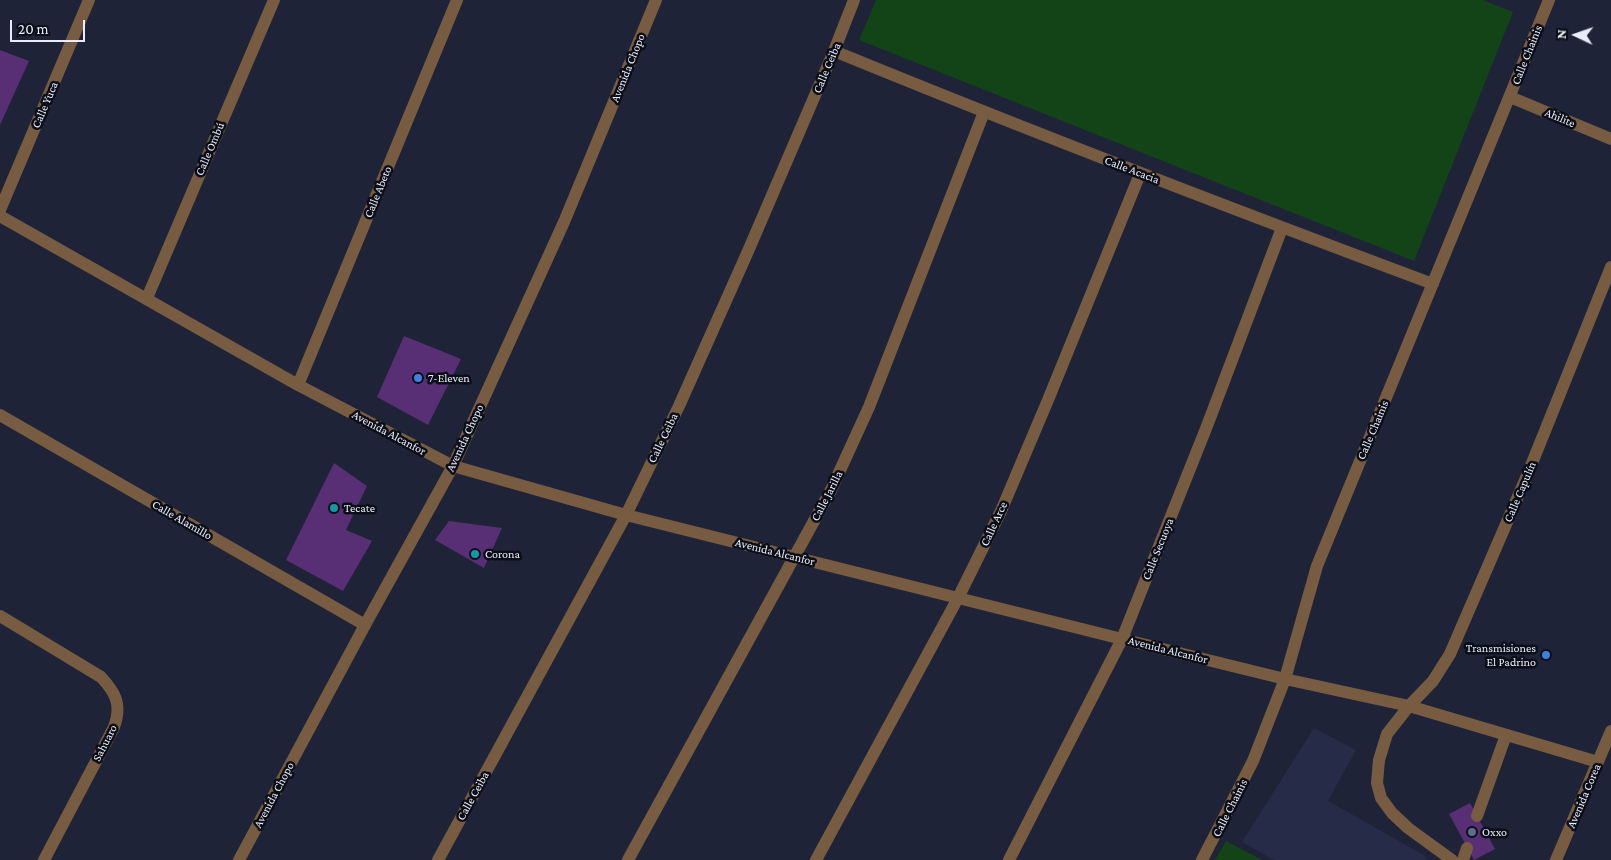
<!DOCTYPE html>
<html>
<head>
<meta charset="utf-8">
<style>
	body { margin:0 }
	#map { position:relative; width:1611px; height:860px; overflow:hidden; background:#1e2338; font-family:"Crimson Pro",serif }
	canvas { display:block }
	.north { position:absolute; left:1551px; top:10px; width:50px; height:50px; -webkit-text-stroke:4px #0b0d17; paint-order:stroke; rotate:273deg; font-size:14px; font-weight:700; line-height:20px; text-align:center; color:#e9edfb }
	.north::after { content:''; display:block; margin:auto; width:18px; height:22px; background:#e9edfb; clip-path:polygon(50% 0,100% 100%,50% 72%,0 100%) }
	.scale { position:absolute; left:10px; top:20px; width:75px; height:22px; box-sizing:border-box; border:2px solid #e9edfb; border-top:0; padding-left:6px; font-size:15px; line-height:18px; white-space:nowrap; color:#e9edfb; -webkit-text-stroke:4px #0b0d17; paint-order:stroke }
</style>
</head>
<body>
<div id="map">
<canvas width="1611" height="860"></canvas>
<div class="north">N</div>
<div class="scale">20 m</div>
</div>
<script>
const g = document.querySelector('canvas').getContext('2d');
g.lineJoin = 'round';
function fill(path, color) { g.fillStyle = color; g.fill(path, 'evenodd'); }
function trace(path, color, width, dash) { g.strokeStyle = color; g.lineWidth = width; g.lineCap = dash ? 'butt' : 'round'; g.setLineDash(dash || []); g.stroke(path); }
function drawText(font, color, halo, rows, align = 'center') {
  g.font = font + ' "Crimson Pro",serif'; g.lineWidth = 5; g.setLineDash([]); g.textBaseline = 'middle'; g.strokeStyle = halo; g.fillStyle = color; for (const [text, x, y, turn = 0] of rows) {
    g.save(); g.translate(x, y); g.rotate((+turn || 0) * Math.PI / 180); g.textAlign = isNaN(turn) ? turn : align; if (halo) g.strokeText(text, 0, 0); g.fillText(text, 0, 0); g.restore();
  }
}
fill(new Path2D(`
	M1314 728 1356 750 1328 801 1424 855 1427 860H1274L1242 842Z`), '#262c47');
fill(new Path2D(`
	M876 0H1483L1513 12 1414 261 859 40Z
	M1226 841 1262 860H1215Z`), '#124417');
fill(new Path2D(`
	M0 50 29 61 0 125Z
	M404 336 461 359 428 425 377 397Z
	M334 463 367 486 346 530 372 541 343 591 286 560Z
	M449 521 502 528 484 568 435 540Z
	M1470 803 1495 849 1474 860 1449 814Z`), '#582e75');
trace(new Path2D(`
	M1409 706 1387 734 1379 760 1377 783 1381 798 1392 813 1408 828 1452 860
	M1477 816 1506 735
	M1463 860 1467 848`), '#785c41', 12);
trace(new Path2D(`
	M834 51C1032 132 1232 209 1433 284
	M1510 97 1611 139
	M0 210 89 0
	M0 216 298 385 453 466 626 515 1122 639 1285 679 1409 706 1598 762
	M147 298 274 0
	M298 385 457 0
	M0 415 365 625
	M0 616 101 677C116 693 122 705 114 727L44 860
	M1409 706 1433 681 1450 654 1526 478 1611 267
	M438 860 626 515 679 406 749 249 834 51 854 0
	M628 860 831 490 869 407 984 112
	M816 860 958 598 1001 511 1048 400 1140 174
	M1009 860 1122 639 1207 426 1282 228
	M1202 860 1253 761 1285 679 1317 566 1549 0
	M1556 860 1611 731`), '#785c41', 12);
trace(new Path2D(`
	M239 860 365 625 453 466 564 222 656 0`), '#785c41', 12);
for (const [x, y, r, color] of [
	[418,378,5,"#3f7fe0"],
	[334,508,5,"#0f9aa8"],
	[475,554,5,"#0f9aa8"],
	[1546,655,5,"#3f7fe0"],
	[1472,832,5,"#5c6f8a"]
]) { const dot = new Path2D(); dot.arc(x, y, r, 0, 2 * Math.PI); g.fillStyle = color; g.fill(dot); trace(dot, '#0b0d17', 2); }
drawText('12px', '#e9edfb', '#0b0d17', [
	["Calle Chainis",1527,55,-68],
	["Avenida Chopo",628,68,-68],
	["Calle Ceiba",827,68,-67],
	["Calle Yuca",45,105,-67],
	["Ahilite",1560,118,23],
	["Calle Ombú",210,149,-67],
	["Calle Acacia",1132,170,21],
	["Calle Abeto",378,192,-68],
	["Calle Chainis",1373,430,-67],
	["Avenida Alcanfor",389,433,28],
	["Avenida Chopo",465,438,-65],
	["Calle Ceiba",663,438,-64],
	["Calle Capulín",1520,492,-67],
	["Calle Jarilla",827,496,-63],
	["Calle Alamillo",182,520,30],
	["Calle Arce",994,524,-65],
	["Calle Secuoya",1158,549,-68],
	["Avenida Alcanfor",775,552,14],
	["Avenida Alcanfor",1168,650,14],
	["Sahuaro",105,743,-63],
	["Avenida Chopo",274,795,-62],
	["Calle Ceiba",473,796,-61],
	["Avenida Corea",1584,796,-67],
	["Calle Chainis",1230,808,-63]
]);
drawText('12px', '#e9edfb', '#0b0d17', [
	["7-Eleven",428,378],
	["Tecate",344,508],
	["Corona",485,554],
	["Transmisiones",1536,648,"right"],
	["El Padrino",1536,662,"right"],
	["Oxxo",1482,832]
], 'left');
</script>
</body>
</html>
